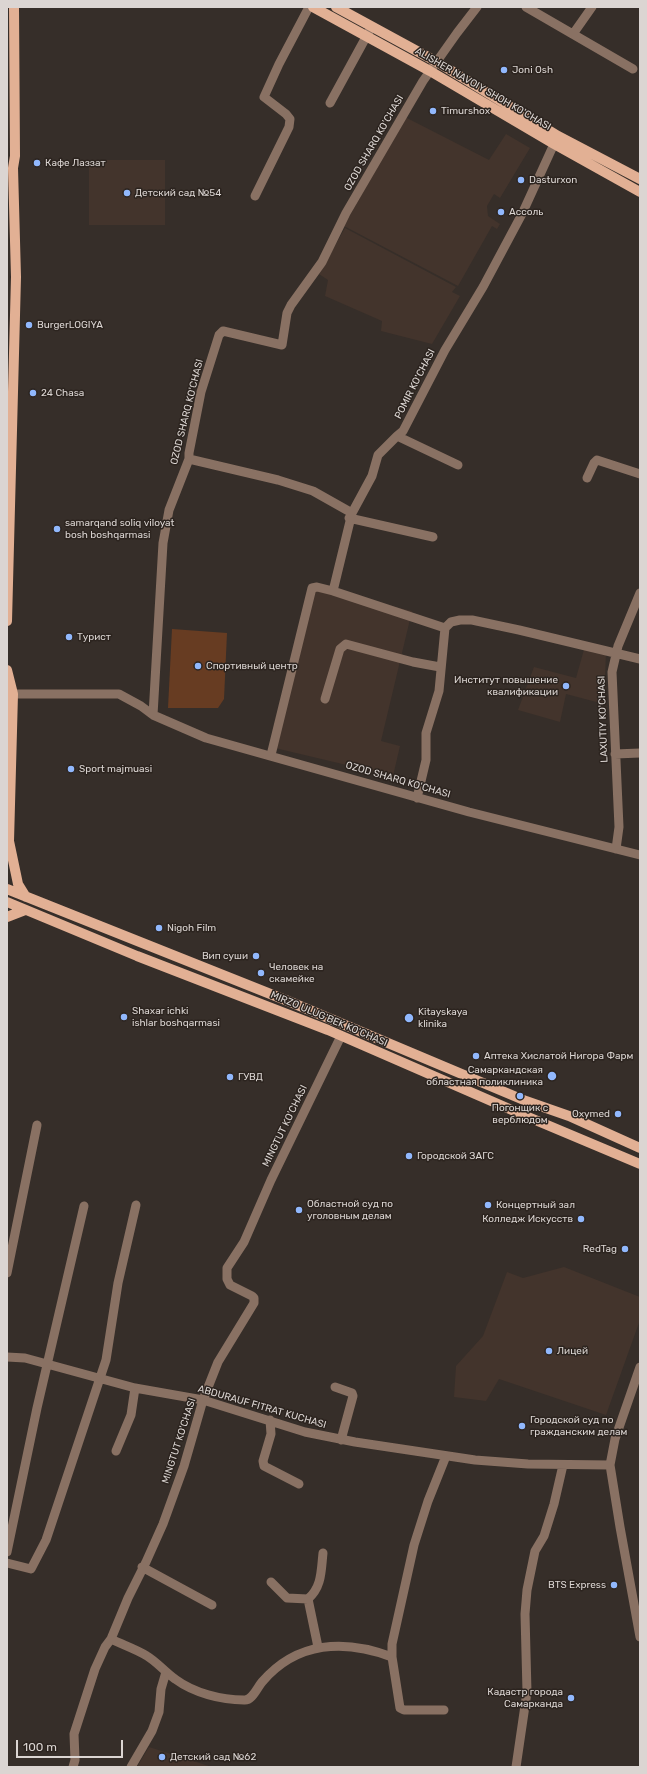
<!DOCTYPE html>
<html>
<head>
<meta charset="utf-8">
<style>
	body { margin:0 }
	#map { position:relative; width:647px; height:1774px; overflow:hidden; background:#362e29; font-family:Rubik,sans-serif }
	canvas { display:block }
	.frame { position:absolute; inset:0; border:8px solid #dbd5d2; pointer-events:none }
	.scale { position:absolute; left:16px; top:1740px; width:107px; height:18px; box-sizing:border-box; border:2px solid #dbd5d2; border-top:0; padding-left:5px; font-size:12px; line-height:14px; white-space:nowrap; color:#dbd5d2; -webkit-text-stroke:3px #2c241f; paint-order:stroke }
</style>
</head>
<body>
<div id="map">
<canvas width="647" height="1774"></canvas>
<div class="frame"></div>
<div class="scale">100 m</div>
</div>
<script>
const g = document.querySelector('canvas').getContext('2d');
g.lineJoin = 'round';
function fill(path, color) { g.fillStyle = color; g.fill(path, 'evenodd'); }
function trace(path, color, width, dash) { g.strokeStyle = color; g.lineWidth = width; g.lineCap = dash ? 'butt' : 'round'; g.setLineDash(dash || []); g.stroke(path); }
function drawText(font, color, halo, rows, align = 'center') {
  g.font = font + ' Rubik,sans-serif'; g.lineWidth = 3; g.setLineDash([]); g.textBaseline = 'middle'; g.strokeStyle = halo; g.fillStyle = color; for (const [text, x, y, turn = 0] of rows) {
    g.save(); g.translate(x, y); g.rotate((+turn || 0) * Math.PI / 180); g.textAlign = isNaN(turn) ? turn : align; if (halo) g.strokeText(text, 0, 0); g.fillText(text, 0, 0); g.restore();
  }
}
fill(new Path2D(`
	M405 117 489 160 506 134 530 148 500 198 494 194 487 206 488 216 500 224 497 229 492 226 458 286 344 226Z
	M89 160H165V225H89Z
	M345 228 456 287 452 292 460 296 432 344 381 331 382 321 325 296 328 280 319 274Z
	M313 588 412 611 381 741 400 746 393 776 275 748Z
	M585 646 606 652 604 704 566 694 560 722 518 710 534 667 576 678Z
	M564 1267 640 1297V1320L606 1415 499 1379 486 1401 454 1397 456 1366 483 1336 507 1272 523 1278Z
	M149 1747 212 1767H137Z`), '#43342c');
fill(new Path2D(`
	M172 629 227 633 224 699 218 708H168Z`), '#673c22');
trace(new Path2D(`
	M526 7 633 69
	M573 34 592 7
	M330 103 371 28
	M255 196 289 127 290 119 286 114 264 97 279 64 309 7
	M397 436 458 465
	M189 459 278 480 313 491 352 513
	M587 478 594 463 597 460 640 474
	M349 518 433 537
	M333 591 352 513 372 476 378 455 397 436 403 431 445 350 483 287 522 214 554 144
	M13 694H119L141 706 153 715 206 738 469 812 640 855
	M325 699 340 649 346 644 413 662 440 667
	M153 715 163 543 169 510 189 459V453L201 392 219 335 223 331 282 345 287 313 291 305 322 262 346 213 423 81 457 33 477 7
	M615 754 640 753
	M271 755 312 588 317 587 333 591 445 628
	M417 798 426 760V733L439 691 445 628 451 622 460 620H472L519 630 640 659
	M616 849 619 827 612 672 618 646 640 593
	M7 1273 37 1125
	M7 1357 25 1358 135 1388 203 1400 305 1432 355 1442 475 1460 528 1464 610 1465
	M640 1367 615 1439 610 1465 620 1527 640 1637
	M335 1387 352 1393 353 1396 341 1440
	M270 1420 271 1434 263 1461 264 1466 299 1484
	M116 1451 131 1415 135 1388
	M7 1552 37 1408 84 1206
	M7 1563 31 1569 46 1540 106 1360 118 1283 136 1205
	M142 1567 212 1605
	M271 1582 287 1598 308 1599
	M111 1639C123 1645 136 1649 147 1656 157 1662 165 1672 175 1679 194 1693 221 1700 244 1700 252 1701 257 1688 262 1682 297 1641 345 1639 392 1657
	M318 1647 308 1599C322 1587 321 1571 323 1553
	M444 1710H404L400 1708 392 1657V1644L414 1545 428 1501 446 1456
	M73 1767 75 1760 74 1734 95 1669 105 1647 111 1639 128 1598 146 1562 163 1524 184 1466 203 1400 218 1362 254 1303V1298L252 1296 230 1285 227 1279V1268L244 1242 271 1180 341 1036
	M131 1767 152 1731 159 1712 161 1689 166 1672
	M516 1767 527 1692 525 1614 527 1590 535 1551 544 1536 554 1504 563 1465`), '#897163', 9);
trace(new Path2D(`
	M313 7 430 71 554 144 640 192
	M336 7 437 62 558 136 640 179
	M7 621 16 277 13 168 15 156 14 7
	M7 670 13 694 9 841 18 884 26 897
	M7 889 288 1001 526 1101 569 1116 640 1148
	M7 902 137 956 328 1030 521 1114 640 1164
	M7 917 25 910`), '#e2b094', 10);
for (const [x, y, r, color] of [
	[504,70,4,"#91b8fd"],
	[433,111,4,"#91b8fd"],
	[37,163,4,"#91b8fd"],
	[521,180,4,"#91b8fd"],
	[127,193,4,"#91b8fd"],
	[501,212,4,"#91b8fd"],
	[29,325,4,"#91b8fd"],
	[33,393,4,"#91b8fd"],
	[57,529,4,"#91b8fd"],
	[69,637,4,"#91b8fd"],
	[198,666,4,"#91b8fd"],
	[566,686,4,"#91b8fd"],
	[71,769,4,"#91b8fd"],
	[159,928,4,"#91b8fd"],
	[256,956,4,"#91b8fd"],
	[261,973,4,"#91b8fd"],
	[124,1017,4,"#91b8fd"],
	[409,1018,5,"#91b8fd"],
	[476,1056,4,"#91b8fd"],
	[552,1076,5,"#91b8fd"],
	[230,1077,4,"#91b8fd"],
	[520,1096,4,"#91b8fd"],
	[618,1114,4,"#91b8fd"],
	[409,1156,4,"#91b8fd"],
	[488,1205,4,"#91b8fd"],
	[299,1210,4,"#91b8fd"],
	[581,1219,4,"#91b8fd"],
	[625,1249,4,"#91b8fd"],
	[549,1351,4,"#91b8fd"],
	[522,1426,4,"#91b8fd"],
	[614,1585,4,"#91b8fd"],
	[571,1698,4,"#91b8fd"],
	[162,1757,4,"#91b8fd"]
]) { const dot = new Path2D(); dot.arc(x, y, r, 0, 2 * Math.PI); g.fillStyle = color; g.fill(dot); trace(dot, '#2c241f', 1.5); }
drawText('10px', '#dbd5d2', '#2c241f', [
	["Joni Osh",512,70],
	["Timurshox",441,111],
	["Кафе Лаззат",45,163],
	["Dasturxon",529,180],
	["Детский сад №54",135,193],
	["Ассоль",509,212],
	["BurgerLOGIYA",37,325],
	["24 Chasa",41,393],
	["samarqand soliq viloyat",65,523],
	["bosh boshqarmasi",65,535],
	["Турист",77,637],
	["Спортивный центр",206,666],
	["Институт повышение",558,680,"right"],
	["квалификации",558,692,"right"],
	["Sport majmuasi",79,769],
	["Nigoh Film",167,928],
	["Вип суши",248,956,"right"],
	["Человек на",269,967],
	["скамейке",269,979],
	["Shaxar ichki",132,1011],
	["ishlar boshqarmasi",132,1023],
	["Kitayskaya",418,1012],
	["klinika",418,1024],
	["Аптека Хислатой Нигора Фарм",484,1056],
	["Самаркандская",543,1070,"right"],
	["областная поликлиника",543,1082,"right"],
	["ГУВД",238,1077],
	["Погонщик с",520,1108,"center"],
	["верблюдом",520,1120,"center"],
	["Oxymed",610,1114,"right"],
	["Городской ЗАГС",417,1156],
	["Областной суд по",307,1204],
	["уголовным делам",307,1216],
	["Концертный зал",496,1205],
	["Колледж Искусств",573,1219,"right"],
	["RedTag",617,1249,"right"],
	["Лицей",557,1351],
	["Городской суд по",530,1420],
	["гражданским делам",530,1432],
	["BTS Express",606,1585,"right"],
	["Кадастр города",563,1692,"right"],
	["Самарканда",563,1704,"right"],
	["Детский сад №62",170,1757]
], 'left');
drawText('10px', '#dbd5d2', '#2c241f', [
	["ALISHER NAVOIY SHOH KO'CHASI",483,89,30],
	["OZOD SHARQ KO'CHASI",374,143,-60],
	["POMIR KO'CHASI",415,384,-63],
	["OZOD SHARQ KO'CHASI",187,412,-76],
	["LAXUTIY KO'CHASI",603,719,-92],
	["OZOD SHARQ KO'CHASI",398,780,16],
	["MIRZO ULUG'BEK KO'CHASI",329,1019,23],
	["MINGTUT KO'CHASI",285,1126,-64],
	["ABDURAUF FITRAT KUCHASI",262,1407,16],
	["MINGTUT KO'CHASI",179,1441,-72]
]);
</script>
</body>
</html>
